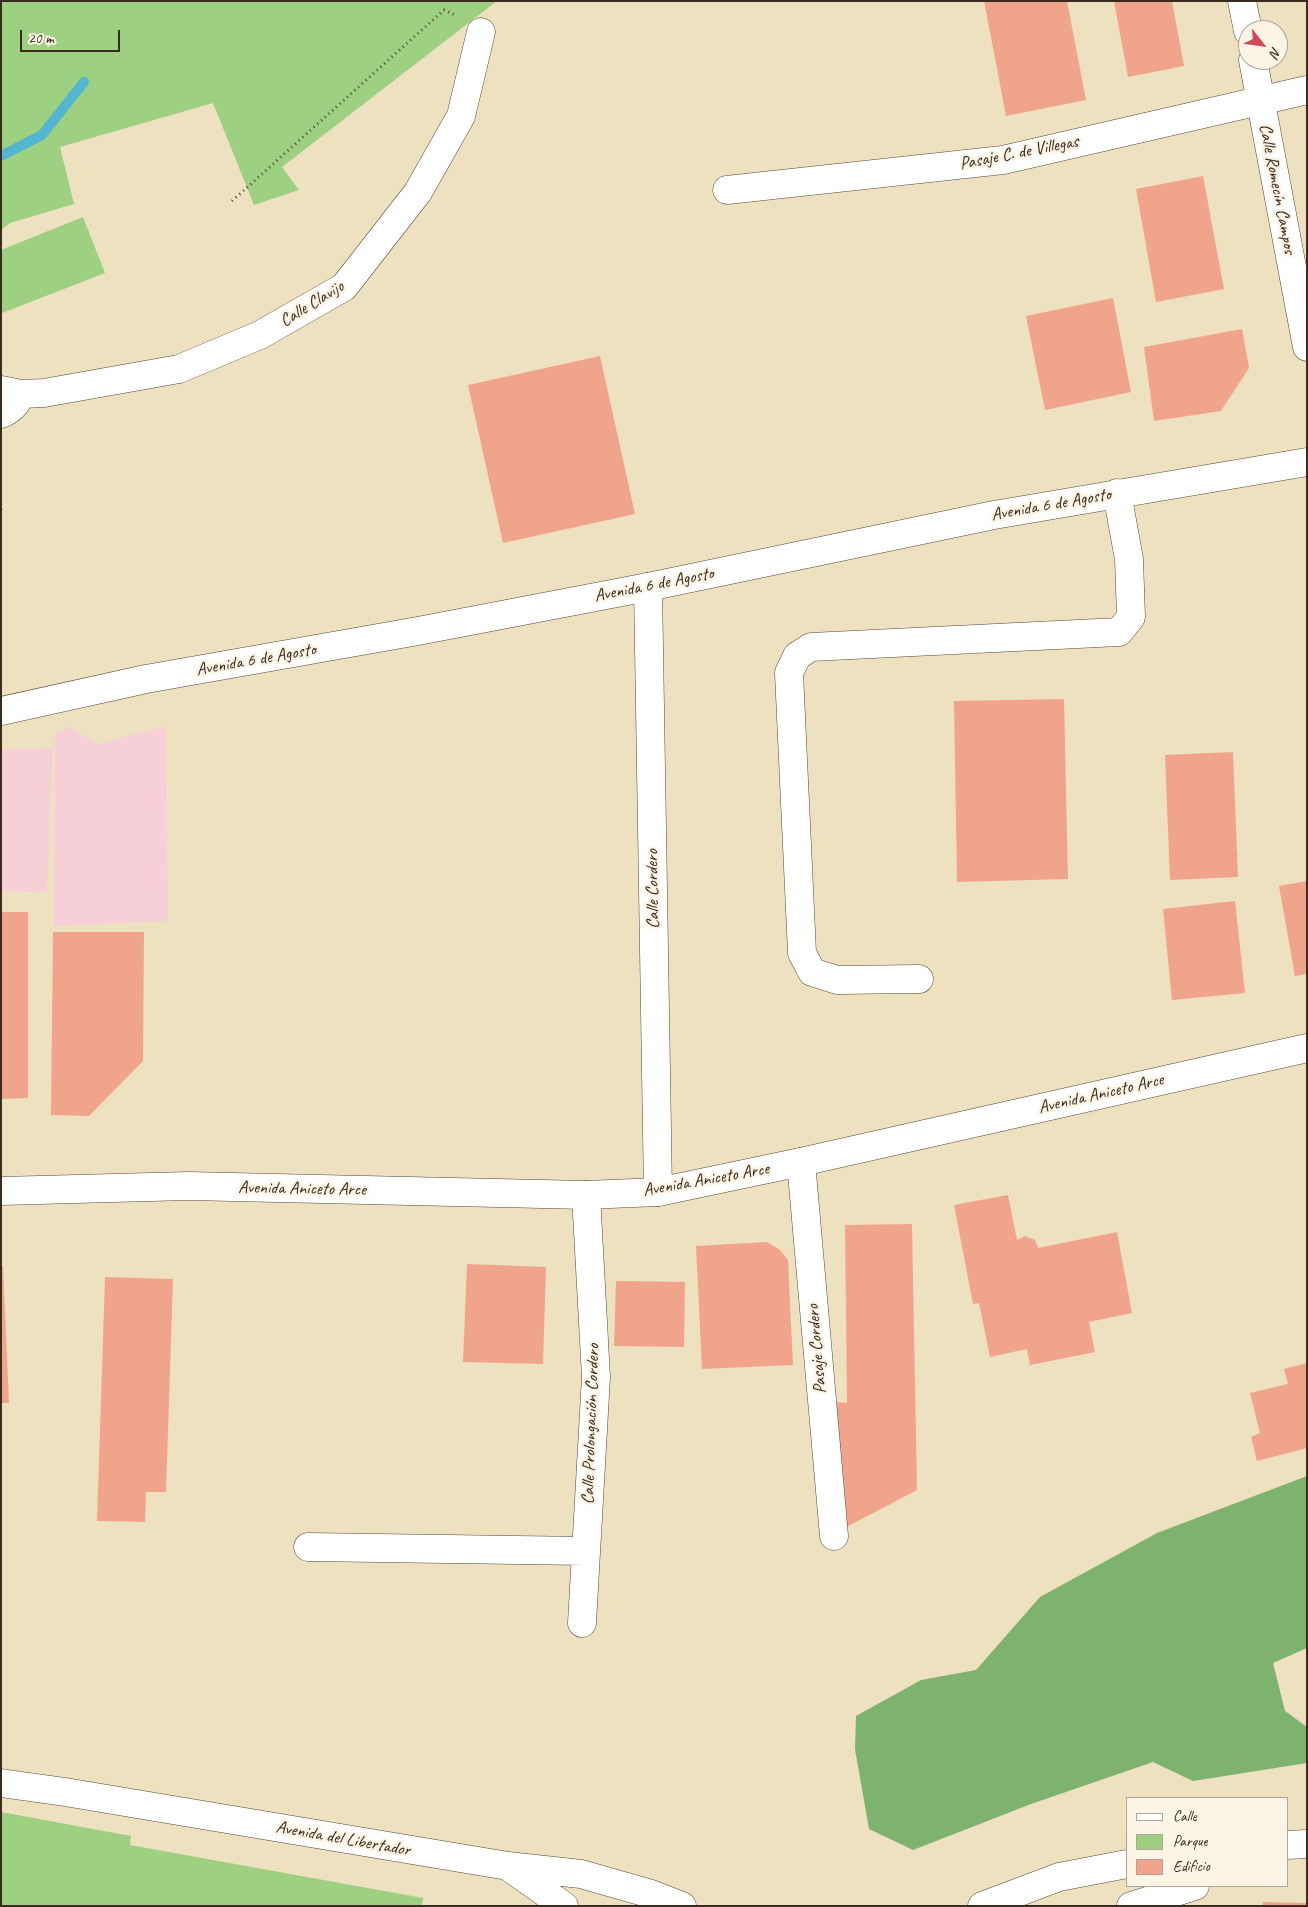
<!DOCTYPE html>
<html>
<head>
<meta charset="utf-8">
<style>
	body { margin:0 }
	#map { position:relative; width:1308px; height:1907px; overflow:hidden; background:#eee1c0; font-family:Caveat,sans-serif }
	canvas { display:block }
	.frame { position:absolute; inset:0; border:2px solid #3b2a1e; pointer-events:none }
	.legend { position:absolute; left:1126px; top:1797px; width:162px; height:90px; box-sizing:border-box; background:#fcf5e5; border:1px solid #afa495; margin:0; padding:6px 9px; list-style:none; font-size:15px; color:#3b2a1e }
	.legend li { display:flex; align-items:center; gap:10px; height:25px }
	.legend b { width:25px; border:1px solid #afa495 }
	.north { position:absolute; left:1238px; top:20px; width:50px; height:50px; box-sizing:border-box; background:#fcf5e5; border:1px solid #afa495; border-radius:50%; rotate:120deg; font-size:14px; font-weight:700; line-height:20px; text-align:center; color:#3b2a1e }
	.north::after { content:''; display:block; margin:auto; width:18px; height:22px; background:#d1495b; clip-path:polygon(50% 0,100% 100%,50% 72%,0 100%) }
	.scale { position:absolute; left:20px; top:30px; width:100px; height:22px; box-sizing:border-box; border:2px solid #3b2a1e; border-top:0; padding-left:6px; font-size:15px; line-height:18px; white-space:nowrap; color:#3b2a1e; -webkit-text-stroke:4px #fcf5e5; paint-order:stroke }
</style>
</head>
<body>
<div id="map">
<canvas width="1308" height="1907"></canvas>
<div class="frame"></div>
<ul class="legend">
<li><b style="height:6px;background:#fff"></b>Calle</li>
<li><b style="height:14px;background:#9dd081"></b>Parque</li>
<li><b style="height:14px;background:#f0a48c"></b>Edificio</li>
</ul>
<div class="north">N</div>
<div class="scale">20 m</div>
</div>
<script>
const g = document.querySelector('canvas').getContext('2d');
g.lineJoin = 'round';
function fill(path, color) { g.fillStyle = color; g.fill(path, 'evenodd'); }
function trace(path, color, width, dash) { g.strokeStyle = color; g.lineWidth = width; g.lineCap = dash ? 'butt' : 'round'; g.setLineDash(dash || []); g.stroke(path); }
function drawText(font, color, halo, rows, align = 'center') {
  g.font = font + ' Caveat,sans-serif'; g.lineWidth = 5; g.setLineDash([]); g.textBaseline = 'middle'; g.strokeStyle = halo; g.fillStyle = color; for (const [text, x, y, turn = 0] of rows) {
    g.save(); g.translate(x, y); g.rotate((+turn || 0) * Math.PI / 180); g.textAlign = isNaN(turn) ? turn : align; if (halo) g.strokeText(text, 0, 0); g.fillText(text, 0, 0); g.restore();
  }
}
fill(new Path2D(`
	M166 726 168 921 54 926 55 734 70 727 97 744Z
	M53 748 47 892 1 891V749Z`), '#f6cfd7');
fill(new Path2D(`
	M1 1H497L282 167 299 190 254 205 213 103 60 147 74 204 10 223 1 230Z
	M83 217 105 273 2 313 1 250Z
	M1 1812 131 1836 130 1845 423 1898 422 1906H1Z`), '#9dd081');
fill(new Path2D(`
	M1307 1476V1648L1273 1663 1285 1711 1307 1727V1763L1193 1781 1153 1762 1031 1804 913 1850 869 1829 855 1749 856 1716 921 1680 976 1670 1040 1597 1157 1533Z`), '#7eb26f');
trace(new Path2D(`
	M3 155 42 135 84 82`), '#52b6d1', 10);
fill(new Path2D(`
	M984 1H1067L1086 100 1006 116Z
	M1114 1H1172L1184 66 1128 77Z
	M1203 176 1224 289 1156 302 1136 189Z
	M1113 298 1131 392 1045 410 1026 316Z
	M1242 329 1249 368 1221 411 1154 421 1144 347Z
	M600 356 635 514 503 543 468 385Z
	M1064 699 1068 879 957 882 954 701Z
	M1233 752 1238 877 1170 880 1165 755Z
	M1307 881V974L1295 976 1279 886Z
	M1235 901 1245 993 1172 1000 1163 909Z
	M1 912H28V1098L1 1099Z
	M53 932H144L143 1061 89 1116 51 1115Z
	M1008 1195 1017 1240 1025 1236 1035 1240 1038 1248 1117 1232 1132 1313 1089 1322 1095 1352 1030 1365 1027 1349 990 1357 979 1303 973 1304 954 1205Z
	M912 1224 917 1490 837 1532 835 1402 847 1403 845 1225Z
	M767 1242 780 1250 788 1260 793 1365 702 1369 696 1246Z
	M467 1264 546 1267 543 1364 463 1362Z
	M1 1266H3L9 1403H1Z
	M105 1277 173 1279 166 1492H146L145 1522 97 1521Z
	M616 1281 685 1282 684 1347 614 1346Z
	M1307 1363V1448L1257 1461 1251 1437 1260 1433 1250 1393 1288 1384 1284 1369Z
	M1263 1902 1307 1903V1906H1263Z`), '#f0a48c');
const minor = new Path2D(`
	M727 190 1003 160 1307 90
	M1 390 21 394 44 393 179 369 260 335 344 287 418 192 461 116 481 32
	M1 414C11 410 17 404 21 394
	M648 587 658 1192
	M919 979 837 980 812 972 802 953 789 673 797 656 811 647 1119 632 1131 617 1129 559 1117 493
	M801 1162 834 1536
	M308 1547 586 1551
	M582 1623 596 1377 586 1195`);
const major = new Path2D(`
	M1242 1 1248 31
	M1253 60 1307 347
	M1 711 146 679 418 631 648 587 994 515 1307 462
	M1 1191 188 1186 586 1195 658 1192 801 1162 1307 1048
	M1 1783 65 1792 508 1866 581 1874 651 1894 682 1906
	M1287 1845 1307 1844
	M509 1867 564 1906
	M982 1906 1059 1877 1127 1864
	M1131 1906 1195 1886`);
trace(minor, '#564536', 29);
trace(major, '#564536', 29);
trace(new Path2D(`
	M232 201 444 10 455 15
	M1 509V511`), '#564536', 3, [1, 4]);
trace(minor, '#fff', 28);
trace(major, '#fff', 28);
drawText('18px', '#3b2a1e', '#fcf5e5', [
	["Pasaje C. de Villegas",1019,153,-11],
	["Calle Romecín Campos",1277,189,79],
	["Calle Clavijo",312,304,-32],
	["Avenida 6 de Agosto",1051,505,-10],
	["Avenida 6 de Agosto",654,585,-11],
	["Avenida 6 de Agosto",256,660,-10],
	["Calle Cordero",653,889,-91],
	["Avenida Aniceto Arce",1101,1094,-13],
	["Avenida Aniceto Arce",706,1180,-10],
	["Avenida Aniceto Arce",302,1189,1],
	["Pasaje Cordero",817,1349,-95],
	["Calle Prolongación Cordero",591,1424,-88],
	["Avenida del Libertador",343,1839,10]
]);
</script>
</body>
</html>
